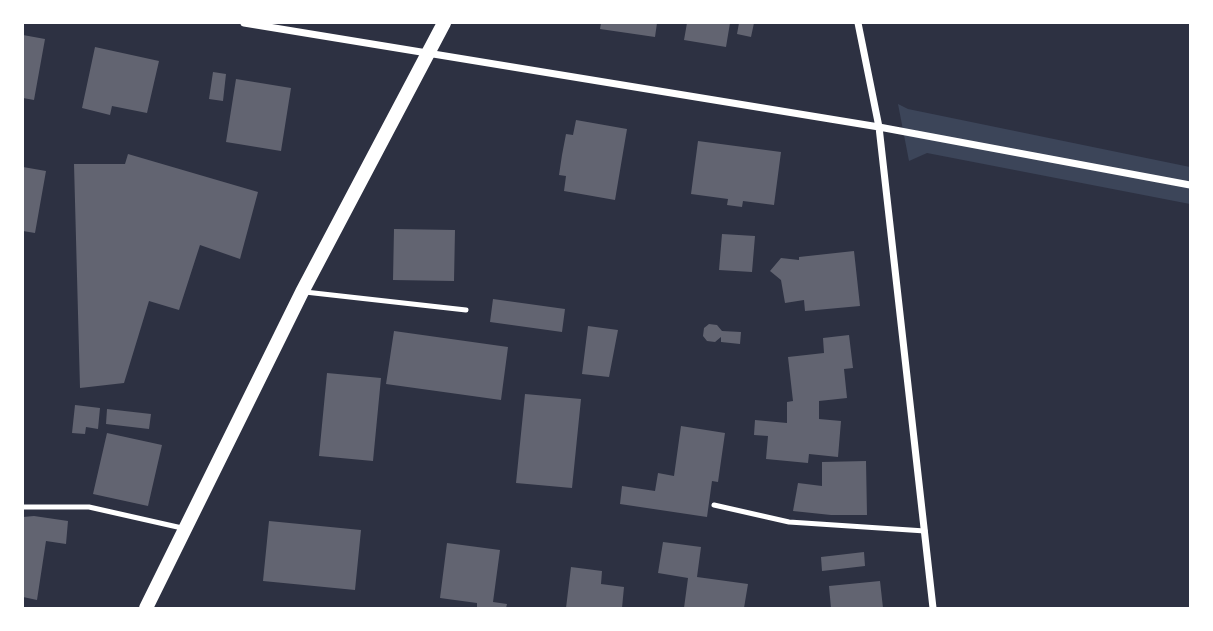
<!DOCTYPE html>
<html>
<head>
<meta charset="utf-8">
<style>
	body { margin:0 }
	#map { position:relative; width:1213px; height:631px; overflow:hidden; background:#2d3142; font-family:Quicksand,sans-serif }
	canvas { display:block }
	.frame { position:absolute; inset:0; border:24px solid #fff; pointer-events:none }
</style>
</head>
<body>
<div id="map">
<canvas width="1213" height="631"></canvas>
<div class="frame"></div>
</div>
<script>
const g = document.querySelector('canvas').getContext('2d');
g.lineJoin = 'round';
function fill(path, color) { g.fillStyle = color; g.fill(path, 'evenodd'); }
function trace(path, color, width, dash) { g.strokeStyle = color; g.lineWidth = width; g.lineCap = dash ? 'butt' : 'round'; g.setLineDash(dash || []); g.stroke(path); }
fill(new Path2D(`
	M898 104 908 109 1190 167V204L927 153 909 161Z`), '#3c4559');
fill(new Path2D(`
	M601 23H657L655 37 600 29Z
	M687 23H730L726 47 684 40Z
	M739 23H754L751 37 737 34Z
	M23 35 45 39 34 100 23 98Z
	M95 47 159 61 147 113 112 106 110 115 82 108Z
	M213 72 226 74 223 101 209 99Z
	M236 79 291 88 281 151 226 142Z
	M576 120 627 129 615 200 564 191 566 176 559 175 562 155 566 134 573 135Z
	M698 141 781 152 774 205 743 201 742 207 727 205 728 199 691 194Z
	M128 154 258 192 240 259 200 245 179 310 149 301 124 383 80 388 74 164H125Z
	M23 167 46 171 35 233 23 231Z
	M394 229 455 230 454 281 393 280Z
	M722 234 755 236 752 272 719 270Z
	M854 251 860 306 805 311 804 300 785 303 781 280 770 271 781 258 799 260V257Z
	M493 299 565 309 562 332 490 322Z
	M709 324 717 325 722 331 741 332 740 344 721 342V337L715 342 707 341 703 336 704 328Z
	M588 326 618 330 609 377 582 374Z
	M394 331 508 347 501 400 386 384Z
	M849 335 853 368 844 369 847 398 819 401V419L841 421 838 457 809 454 808 463 766 459 768 436 754 435 755 420 787 423V402L793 401 788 357 824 353 823 338Z
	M327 373 381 378 373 461 319 456Z
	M525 394 581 399 572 488 516 483Z
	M75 405 100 408 98 429 86 427 85 434 72 433Z
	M107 409 151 414 149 429 106 424Z
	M681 426 725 433 718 482 712 481 707 517 620 504 622 486 655 491 658 473 674 476Z
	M107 433 162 445 148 506 93 494Z
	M866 461 867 515H831L793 511 798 483 822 486V462Z
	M34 516 68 521 66 544 46 541 37 600 23 597V517Z
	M269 521 361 530 355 590 263 581Z
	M663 542 701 547 697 577 748 584 744 608H684L688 578 658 573Z
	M447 543 500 550 493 602 507 604 506 608H477V603L440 598Z
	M864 552 865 566 822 571 821 557Z
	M571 567 602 571 601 584 624 587 622 608H566Z
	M880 581 883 608H831L829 586Z`), '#626471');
trace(new Path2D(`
	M305 292 466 310
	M714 505 789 522 925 531
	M23 507H89L182 528`), '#fff', 5);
trace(new Path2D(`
	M244 23 879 127 1190 185
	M858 23 879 127 933 608`), '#fff', 7);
trace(new Path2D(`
	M146 608 302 292 444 23`), '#fff', 14);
</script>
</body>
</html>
